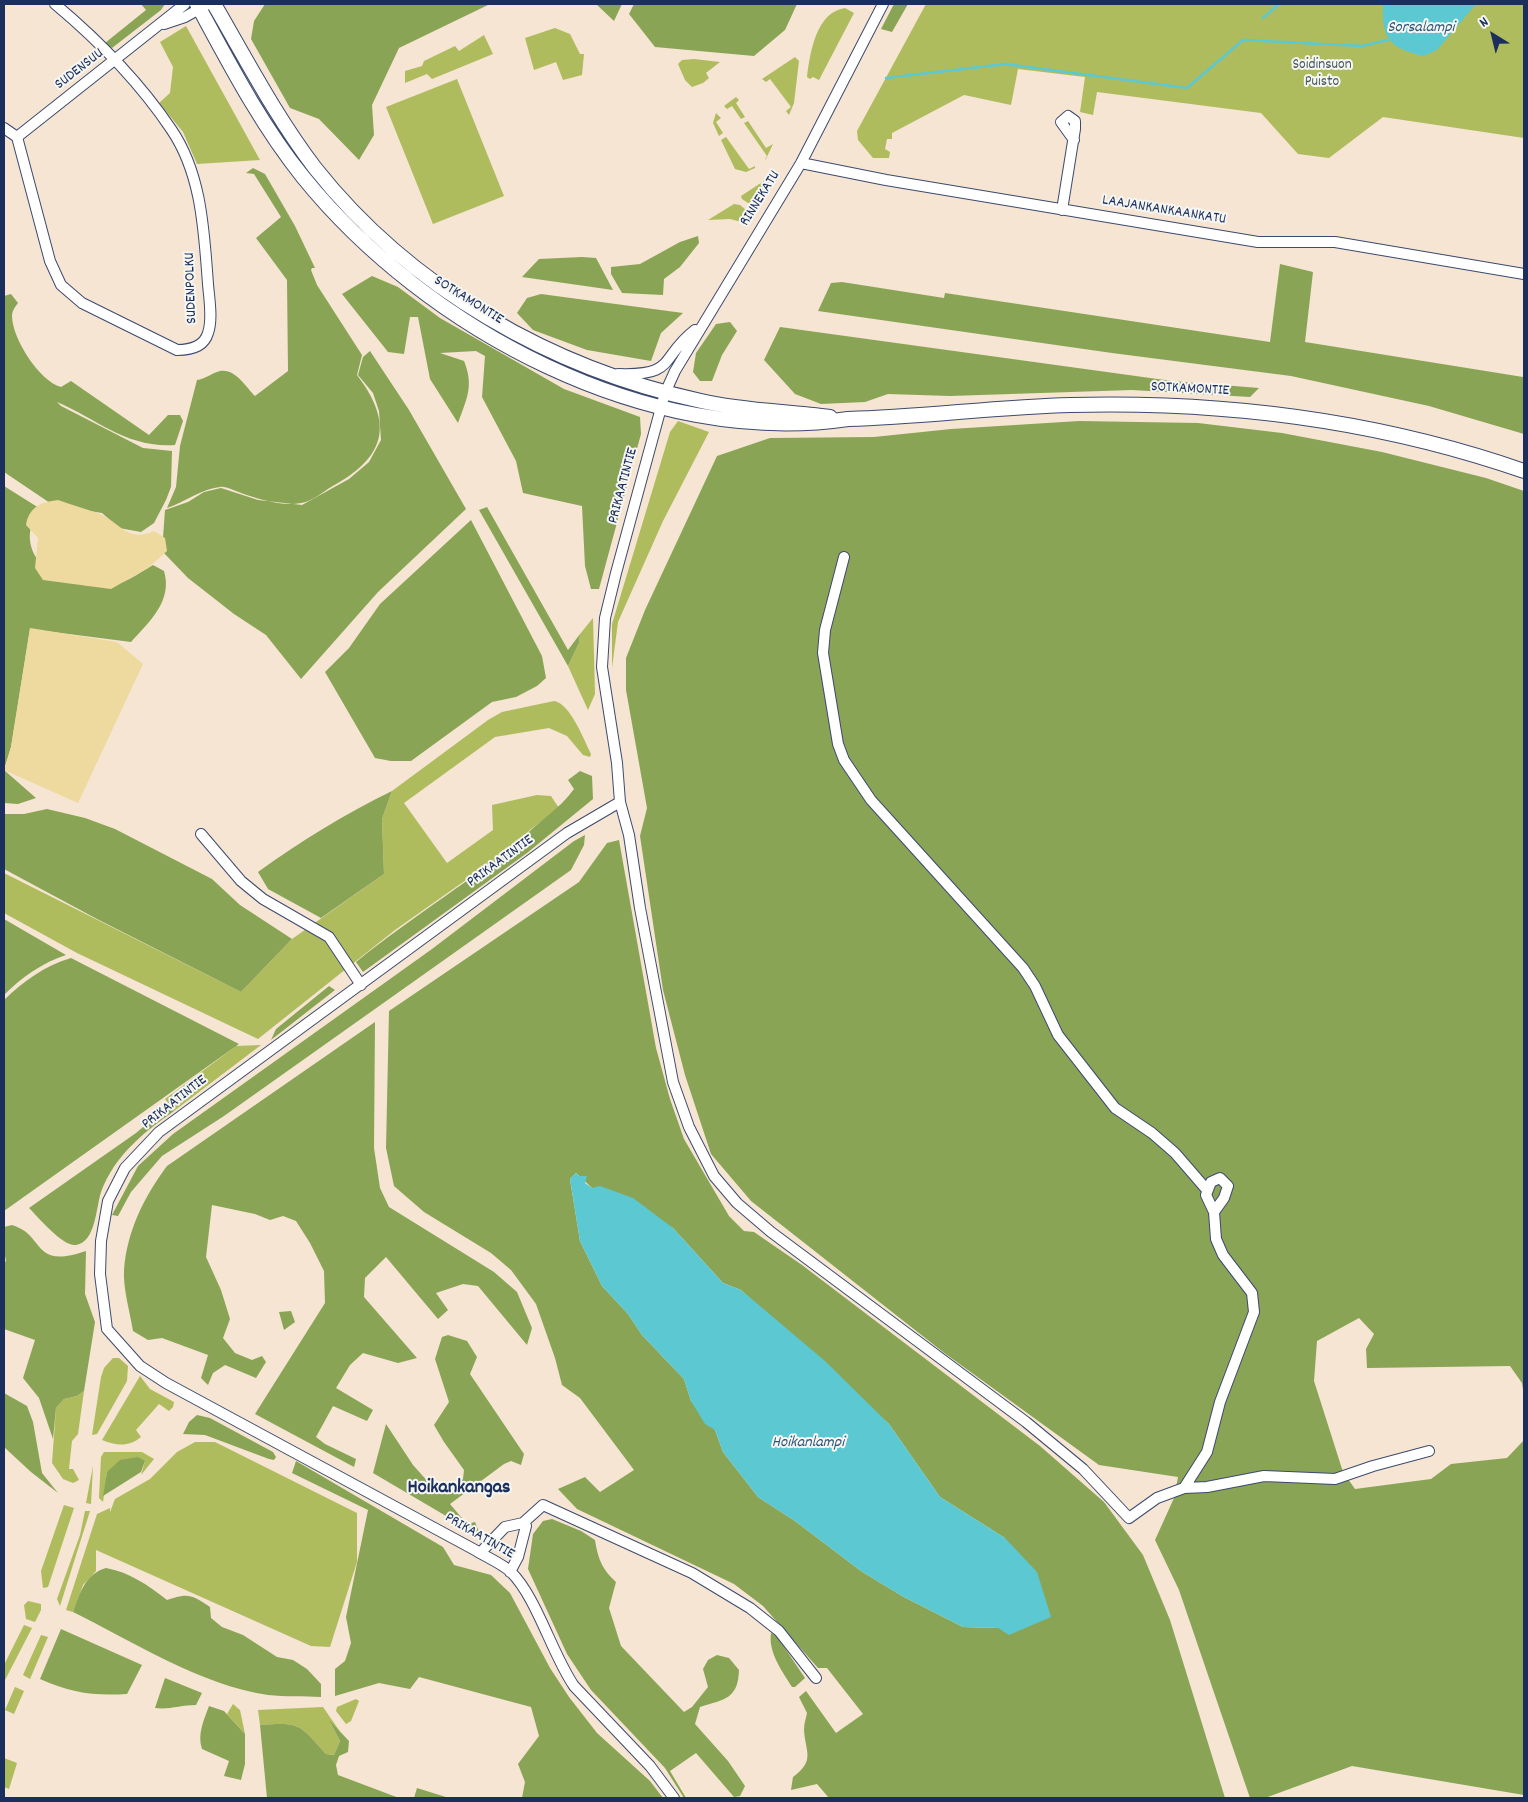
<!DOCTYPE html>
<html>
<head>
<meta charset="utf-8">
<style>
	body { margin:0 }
	#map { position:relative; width:1528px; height:1802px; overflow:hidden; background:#f5e5d2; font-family:Dekko,sans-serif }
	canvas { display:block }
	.frame { position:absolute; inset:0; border:5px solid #1b2f5e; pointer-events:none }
	.north { position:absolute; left:1468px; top:10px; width:50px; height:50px; -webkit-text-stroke:4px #f6f6f2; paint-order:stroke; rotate:324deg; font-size:14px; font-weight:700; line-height:20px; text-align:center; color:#1b2f5e }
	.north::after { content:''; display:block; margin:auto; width:18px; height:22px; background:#1b2f5e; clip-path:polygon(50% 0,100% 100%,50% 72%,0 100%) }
</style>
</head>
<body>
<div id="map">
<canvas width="1528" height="1802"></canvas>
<div class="frame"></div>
<div class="north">N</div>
</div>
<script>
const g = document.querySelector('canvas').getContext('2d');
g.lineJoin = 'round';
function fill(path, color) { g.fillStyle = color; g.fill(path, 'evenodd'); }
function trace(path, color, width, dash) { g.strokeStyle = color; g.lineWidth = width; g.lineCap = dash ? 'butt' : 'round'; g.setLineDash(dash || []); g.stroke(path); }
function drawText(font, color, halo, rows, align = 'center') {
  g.font = font + ' Dekko,sans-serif'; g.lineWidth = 4; g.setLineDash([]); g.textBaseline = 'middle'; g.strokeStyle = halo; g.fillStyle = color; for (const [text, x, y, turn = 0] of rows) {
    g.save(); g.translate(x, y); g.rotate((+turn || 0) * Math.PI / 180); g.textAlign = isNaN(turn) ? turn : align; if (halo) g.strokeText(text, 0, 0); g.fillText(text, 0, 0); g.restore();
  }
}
fill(new Path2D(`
	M926 4H1524V138L1383 117 1329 158 1298 154 1261 113 1097 92 1093 115 1080 112 1085 77 1018 69 1011 105 964 95 892 133V139H887L885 149 890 152 889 158H873L858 140 857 131Z
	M845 8 854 13 819 80 813 77 810 79 807 77C810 53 816 12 845 8Z
	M186 26 260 160 197 164 183 132 159 103 170 93 173 67 160 42Z
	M555 28 570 34 580 54H584L582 75 563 80 556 62 534 70 525 38Z
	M484 35 493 54 432 79 427 74 405 83V71L422 66 424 61 455 46 459 51Z
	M795 57 799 61 794 103 789 115 786 111 791 107 770 79 766 82 762 79Z
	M694 59 720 62 706 73 709 78 703 83 692 87 685 80 678 64 682 60Z
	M457 79 504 196 433 224 386 107Z
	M736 97 739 100 736 103 745 117 741 119 732 106 727 109 724 106Z
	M716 113 721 118 716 122 723 133 719 136 713 123Z
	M748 121 766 148 773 144 766 159 765 160 767 156 744 123Z
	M726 137 749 169 755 166V168L746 172 735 169 721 140Z
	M773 175 754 207 742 199 741 196Z
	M734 204 740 205 751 214 745 223 730 219 708 220Z
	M678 421 709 432 663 521 618 622 612 668V624L670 432Z
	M593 618 595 694 588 710 568 666 579 643 580 634Z
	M554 701C570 703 584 740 591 754L590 757 583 755 567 736 549 728 495 737 404 803 447 863 493 830 492 805 537 795 551 796 559 808 531 829 514 846 395 930 258 1039 77 953 4 913V873L241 992 292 939 384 874 382 819 392 791 488 720 502 712Z
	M261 1045 174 1111 165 1099 236 1046Z
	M113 1358H119L128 1366 127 1381 97 1434 92 1435 101 1377 104 1368Z
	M140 1376 150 1389 174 1402 173 1407 169 1411 159 1404 136 1430 141 1437C129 1447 117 1446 102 1440Z
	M84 1391 78 1434 72 1441 69 1469H73L79 1480 73 1483 63 1479 52 1463 56 1408 64 1399 77 1396Z
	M195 1442H215L357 1513V1562L330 1647 311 1646 96 1550V1571L83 1585 73 1612 66 1610 97 1514 110 1508V1512L115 1499 150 1479 177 1452Z
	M104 1452H142L154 1459 141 1475 145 1461 107 1472 103 1502 99 1498 101 1457Z
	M93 1466 91 1504 86 1503Z
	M64 1505 74 1508 48 1587 43 1588 41 1571Z
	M85 1511H90L60 1606 57 1599 80 1535Z
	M28 1601 41 1604V1610L35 1622 26 1619 24 1605Z
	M24 1625 32 1628 4 1682V1665Z
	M41 1635 48 1637 30 1679 23 1675Z
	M15 1687 24 1691 14 1714 5 1710Z
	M356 1699 359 1701 351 1721 346 1724 336 1711 337 1707Z
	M233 1704 240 1710 245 1734 227 1714Z
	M323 1707 341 1733 330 1722 340 1741 334 1755 326 1754C299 1724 301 1722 260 1725L258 1710Z
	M4 1758 17 1763 9 1789 4 1787Z`), '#aebc5e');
fill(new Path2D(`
	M141 4H165L161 10 112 48 105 43 146 10Z
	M265 4H490L399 48 372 105 374 135 359 160 319 119 290 108 251 39 254 21Z
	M596 4H622L614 21Z
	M634 4H797L785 30 754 56 655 47 629 14Z
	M894 4H908L892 32 881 29Z
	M253 168 265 174 295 226 315 268H312L311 270 317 285 362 355 357 375C395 425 385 458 331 487 323 492 311 502 301 503 282 507 259 499 241 493 235 491 226 486 220 487 201 489 185 502 167 508L176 487 180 446 197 380C205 379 212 373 220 371 235 368 246 387 255 396L288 371 287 280 256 238 281 217 254 174 246 173Z
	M698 236 699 243 680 267 664 279 663 295 622 293 611 274V267L640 264 680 242Z
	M582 257 596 258 613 290 522 277 539 259Z
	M1280 264 1313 272 1305 342 1523 377 1524 434 1429 406 1291 376 1112 353 818 311 831 283 842 282 944 298 945 293 1270 342Z
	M372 276 398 287 440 318 564 389 640 417 641 434 599 589H591L585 566 582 506 523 493 516 461 482 397 485 356 476 351 440 353 464 361C474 386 467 398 458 423L430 379 418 317H410L404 354 388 352 342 294Z
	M11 294 18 303C15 307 12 311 12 316 12 338 39 381 61 387L71 381 149 435 168 415H180L183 421 175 445C126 448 99 420 57 402L61 406 143 448 172 451 171 487 166 500 154 523 141 532 119 528 102 513 53 505 4 472V296Z
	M541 294 683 313 661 333 651 361 587 350 533 330 517 313 527 298Z
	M730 322 737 331 722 355 712 381H700L693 372 696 353 716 324Z
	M780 327 1172 381 1259 388 1250 397 1132 390 950 396 888 394 865 402 821 404 795 394 764 360Z
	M370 351 409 410 466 509 378 592 301 679 266 635 234 614 188 578 162 551 165 510 188 502 204 492 221 488 258 500 302 505 349 479 369 462 381 440 379 411 373 393 358 375 363 357Z
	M1079 421 1198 423 1282 433 1382 452 1486 478 1524 491V1396L1522 1383 1510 1366 1367 1368 1366 1349 1374 1334 1359 1318 1317 1341 1314 1381 1343 1472 1355 1489 1431 1479 1451 1464 1507 1458 1524 1440V1795L1352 1766 1265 1798H1250L1179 1590 1155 1540 1174 1498 1178 1477 1099 1465 943 1352 751 1201 711 1154 685 1075 663 990 640 836 647 808 626 690V658L645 610 717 456 770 438 874 437 951 429Z
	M4 486 39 508C8 558 62 590 108 586 123 585 139 573 153 565L164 571C173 601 149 622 131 642L30 629 11 747 4 770 36 798 18 804 4 803Z
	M487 507 568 650 580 634 579 643 568 666 479 510Z
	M471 520 542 656 546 678 537 686 516 697 492 702 411 761H391L375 758 325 672 349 648 380 604Z
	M580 771 592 776 593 799 527 853 363 972 356 962C412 916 476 879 530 831 547 815 559 809 574 789L568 780Z
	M392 791 382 819 384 874 321 918 268 889 258 872C301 841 345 814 392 791Z
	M47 809 85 818 115 829 212 879 240 905 292 939 241 992 97 919 4 869V814H24Z
	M585 835 584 845 571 870 224 1116 162 1156 131 1192 118 1216 112 1215 138 1166 173 1134 432 949 574 841Z
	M619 840 656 1048 670 1099 684 1139 729 1216 744 1231 754 1232 802 1265 1040 1446 1104 1502 1143 1555 1170 1620 1225 1798H829L817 1784 791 1790 793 1777C816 1760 805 1752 804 1729 804 1724 806 1718 807 1713L799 1697 806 1691 836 1733 863 1714 827 1668H818L763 1606 734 1584 577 1509 558 1489 585 1477 600 1492 634 1470 580 1398 562 1385 555 1358 536 1304 511 1270 491 1253 424 1212 394 1186 386 1148 389 1011 579 882 607 843ZM576 1173 592 1188 673 1228 723 1283 741 1290 889 1424 940 1497 1005 1538 998 1628 963 1627 902 1596 861 1571 795 1521 758 1497 723 1452 715 1430 691 1401 684 1379 642 1335 628 1314 602 1286 580 1241 570 1179Z
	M4 919 66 955C42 963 22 977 4 995Z
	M71 958 239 1044 4 1211V1000C24 981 44 966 71 958Z
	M329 986 335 990 271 1040 276 1029Z
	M375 1022 374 1148 380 1188 389 1207 494 1272 517 1292 532 1328 527 1345 478 1286 463 1284 436 1293 448 1310 438 1319 386 1257 365 1278 364 1297 417 1358 398 1363 363 1353 350 1365 336 1388 373 1410 367 1421 333 1406 316 1437 325 1444 356 1459 354 1467 255 1414 325 1303 324 1271 310 1243 296 1221 283 1216 270 1220 255 1214 212 1205 206 1257 221 1290 230 1319 223 1338 235 1353 252 1360 262 1356 266 1362 256 1378 225 1365 213 1373 208 1385 201 1378 208 1355 162 1338 148 1340 133 1331C130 1312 123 1289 124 1270 127 1231 144 1197 167 1166Z
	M169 1105 174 1111C143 1133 115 1155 101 1192 96 1207 96 1242 76 1245 63 1247 38 1217 29 1208L136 1133Z
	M12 1225C46 1235 31 1270 86 1251L85 1294 95 1322 84 1391 77 1396 64 1399 56 1408 53 1439 39 1398 23 1378 35 1340 4 1329V1263L6 1261 4 1251V1227Z
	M291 1311 295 1322 284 1330 279 1312Z
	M448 1335 467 1341 477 1357 470 1374 524 1454 521 1465 511 1461 504 1464 450 1504 467 1524 475 1522 479 1532 475 1533 373 1473 386 1424 413 1465 439 1494 463 1479 464 1470 444 1442 434 1425 449 1402 435 1359 442 1337Z
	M4 1393 27 1406 33 1422 42 1473 58 1493 31 1472 4 1447Z
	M197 1415 210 1418 273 1452 276 1457 274 1460 269 1459 205 1435 183 1434 189 1422Z
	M138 1457 145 1461 141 1472 103 1496 107 1472 120 1460Z
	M296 1461 443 1547 454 1565 491 1575 510 1593 550 1668 569 1697 597 1733 650 1781 663 1798H522L525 1782 518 1764 539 1736 531 1707 419 1677 410 1689 379 1683 335 1696V1669L345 1661 351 1643 346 1617 368 1510 292 1473Z
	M552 1519 581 1531 595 1540C598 1559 602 1569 616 1582L609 1608 621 1646 684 1712 692 1707 708 1687 703 1669 708 1660 717 1655 729 1658 739 1670C738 1699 725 1699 700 1707L695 1724 728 1761 745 1786 740 1796 734 1797 696 1753 670 1771 686 1798H684L665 1768 591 1690 567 1654 528 1569 533 1534 543 1521Z
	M106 1568C129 1572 148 1585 167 1600 188 1593 191 1594 210 1607L211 1618 222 1627 243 1635 277 1657 293 1660 307 1669 321 1684V1697C304 1696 285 1697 268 1695 200 1685 134 1642 73 1612 80 1593 85 1574 106 1568Z
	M61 1629 142 1665 127 1694C93 1696 72 1693 40 1679Z
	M771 1633 776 1635 805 1678 795 1687H792C782 1671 768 1652 771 1633Z
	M165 1678 202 1693 196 1705C181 1705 169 1710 155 1708Z
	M209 1706 224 1711 245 1734V1764L241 1780 224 1776 229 1761 202 1749C197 1734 204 1720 209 1706Z
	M329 1720 349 1741 348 1752 339 1756 336 1765 338 1775 399 1798H267L260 1725C301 1722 299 1724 326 1754L334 1755 340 1741Z
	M417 1788 449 1798H414Z`), '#8aa455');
fill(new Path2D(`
	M58 500C71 505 87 509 100 514 121 523 127 543 154 531L165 538 167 551 148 568 111 589 43 580 35 568 38 538 26 525C29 507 41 502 58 500Z
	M30 628 117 642 143 664 78 803 4 770 11 747Z`), '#eeda9e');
fill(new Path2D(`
	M1383 4H1476L1437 50 1424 56C1391 49 1381 39 1383 4Z
	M576 1173 579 1176H587L585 1183 592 1188 600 1186 633 1198 673 1228 723 1283 741 1290 825 1361 889 1424 940 1497 1005 1538 1037 1572 1051 1617 1009 1635 998 1628 963 1627 902 1596 861 1571 795 1521 758 1497 723 1452 715 1430 705 1424 691 1401 684 1379 642 1335 628 1314 602 1286 580 1241 570 1179Z`), '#5bc8d2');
trace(new Path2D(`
	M1263 18 1279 4
	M886 78 1005 64 1187 88 1243 40 1362 46 1388 40`), '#5bc8d2', 2.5);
const minor = new Path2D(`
	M883 4 801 163 675 371 665 393 616 573 605 618 602 667 617 763 620 802 629 835 640 908 673 1082 689 1127 714 1176 737 1203 771 1232 1026 1422 1083 1469 1129 1518 1157 1498 1184 1488 1207 1487 1264 1476 1335 1479 1373 1466 1429 1451
	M164 24 185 17 208 4
	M4 128 17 137
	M17 137 50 261 61 285 82 303 177 350C190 350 204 347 208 333 213 319 209 298 208 284 204 232 202 174 171 129 140 83 98 40 55 4
	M17 137 185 4
	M801 163 886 180 1258 242H1335L1524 274
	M1062 210 1075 129V121L1068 116 1061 122 1074 140
	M618 374C677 376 659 358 695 330
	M844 557 825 630 823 653 838 744 844 760 871 800 1023 968 1035 986 1058 1035 1115 1108 1152 1133 1175 1153 1207 1190
	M620 802 567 833 159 1132 125 1168 108 1201 101 1241 100 1274 107 1329 140 1366 166 1383 475 1550C486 1557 501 1563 511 1572 537 1598 552 1654 574 1686L650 1766 674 1798
	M201 834 241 881 263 899 329 937 361 985
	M1184 1488 1207 1452 1220 1402 1254 1312 1252 1293 1223 1255 1216 1239 1214 1212 1206 1195 1211 1182 1220 1178 1228 1186 1224 1198 1214 1212
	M480 1553 505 1527 523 1523 543 1505 692 1573 750 1608 779 1631 816 1678
	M510 1572 518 1557 526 1526 523 1523`);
const highway = new Path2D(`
	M197 4C229 63 261 125 303 177 427 330 648 448 848 419 922 417 996 407 1071 405 1226 401 1377 420 1524 471
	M214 4C246 59 276 117 315 168 410 288 552 369 701 401 744 411 787 411 830 417`);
trace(minor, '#3c4a6f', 12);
trace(highway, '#3c4a6f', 16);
trace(minor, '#fff', 10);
trace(highway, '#fff', 14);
drawText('15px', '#47595e', '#f6f6f2', [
	["Soidinsuon",1322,66],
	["Puisto",1322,83]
]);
drawText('15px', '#1b2f5e', '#f6f6f2', [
	["SUDENSUU",80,70,-38],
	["RINNEKATU",761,199,-58],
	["LAAJANKANKAANKATU",1164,211,9],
	["SUDENPOLKU",192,288,-92],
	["SOTKAMONTIE",468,301,32],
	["SOTKAMONTIE",1190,390,3],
	["PRIKAATINTIE",624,486,-75],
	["PRIKAATINTIE",501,862,-36],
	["PRIKAATINTIE",175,1103,-38],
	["PRIKAATINTIE",479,1537,30]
]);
drawText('italic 16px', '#2b557b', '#f6f6f2', [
	["Sorsalampi",1421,29],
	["Hoikanlampi",808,1444]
]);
drawText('bold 20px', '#1b2f5e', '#f6f6f2', [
	["Hoikankangas",459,1489]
]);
</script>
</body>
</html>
